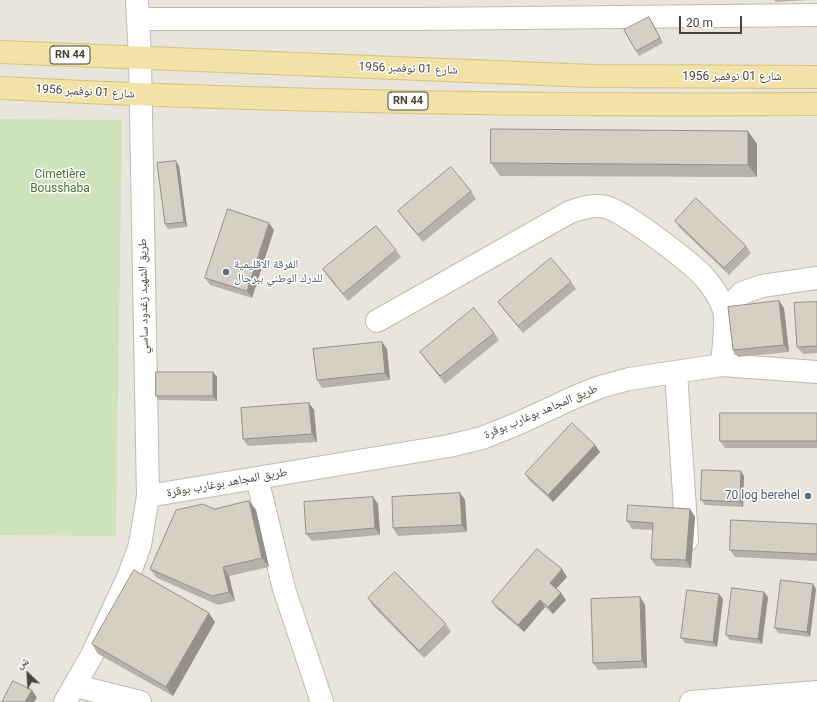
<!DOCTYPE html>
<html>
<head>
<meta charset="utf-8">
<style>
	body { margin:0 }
	#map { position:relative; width:817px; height:702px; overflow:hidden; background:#f5f3ed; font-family:Roboto,"Noto Naskh Arabic",sans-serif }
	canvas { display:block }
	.north { position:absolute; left:8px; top:654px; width:40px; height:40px; -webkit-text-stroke:3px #fff; paint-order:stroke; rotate:335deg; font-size:11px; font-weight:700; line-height:16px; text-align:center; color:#49443b }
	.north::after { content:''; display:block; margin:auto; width:14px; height:18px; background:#49443b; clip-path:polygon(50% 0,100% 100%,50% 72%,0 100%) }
	.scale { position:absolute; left:679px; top:16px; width:63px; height:18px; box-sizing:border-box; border:2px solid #49443b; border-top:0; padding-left:5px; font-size:12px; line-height:14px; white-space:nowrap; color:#49443b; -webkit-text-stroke:3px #fff; paint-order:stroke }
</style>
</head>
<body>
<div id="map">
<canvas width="817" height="702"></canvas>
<div class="north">ش</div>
<div class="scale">20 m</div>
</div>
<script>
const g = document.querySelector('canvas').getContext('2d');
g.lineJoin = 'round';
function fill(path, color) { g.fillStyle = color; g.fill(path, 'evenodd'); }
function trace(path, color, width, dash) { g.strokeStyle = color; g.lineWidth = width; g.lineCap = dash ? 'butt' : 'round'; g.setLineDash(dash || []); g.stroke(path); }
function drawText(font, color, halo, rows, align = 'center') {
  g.font = font + ' Roboto,"Noto Naskh Arabic",sans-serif'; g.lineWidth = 3; g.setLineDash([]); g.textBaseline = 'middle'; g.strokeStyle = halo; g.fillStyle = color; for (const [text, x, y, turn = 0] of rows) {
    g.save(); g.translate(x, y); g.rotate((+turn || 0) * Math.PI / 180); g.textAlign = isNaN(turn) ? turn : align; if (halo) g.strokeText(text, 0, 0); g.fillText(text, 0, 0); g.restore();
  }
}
fill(new Path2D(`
	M0 0H817V702H0Z`), '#e8e5dc');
fill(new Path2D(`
	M0 119 122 120 116 536 0 535Z`), '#cfe3bb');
const minor = new Path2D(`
	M137 0 140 58
	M138 19H422L817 15
	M724 311 742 293 762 286 817 278
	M377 321 570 212C582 208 594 204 606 207 625 212 691 262 705 278 713 287 720 298 724 310 727 319 723 352 722 365
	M676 372 687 540
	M257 478 284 589 322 702
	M148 496 449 446 482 438 517 424 575 397 600 387 629 379 722 365 817 372
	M76 686 140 702
	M691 702 817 692`);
const tertiary = new Path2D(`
	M65 702 92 655 129 575 140 545 148 496 140 58`);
const primary = new Path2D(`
	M0 52 593 76 817 77
	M0 88C272 102 545 106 817 104`);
trace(minor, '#bfbbb0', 24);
trace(tertiary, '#bfbbb0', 24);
trace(primary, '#d6c179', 24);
trace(minor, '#fff', 22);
trace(tertiary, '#fff', 22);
trace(primary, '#f3e2a8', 22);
fill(new Path2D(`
	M774 0H809L776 2Z
	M649 17 652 22 663 43 639 56 636 51Z
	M748 131 757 144V177L500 176 491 163Z
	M179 166 187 227 168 229 165 224Z
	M471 191 476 199 423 242 403 218 398 211Z
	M675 221 746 246 751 253 729 275 680 228Z
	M274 230 252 298 210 285 205 278Z
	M396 250 401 257 348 301 328 277 323 269Z
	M571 282 576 289 523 333 503 309 498 302Z
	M779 301 784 308 789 352 738 357 733 350Z
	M817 302V353L803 354 797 347Z
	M494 333 499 340 445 384 425 359 420 352Z
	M382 342 387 349 390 380 322 388 317 380Z
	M213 372 217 377V401L159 400 156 396Z
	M309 403 314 410 317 442 248 446 243 439Z
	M817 413V448H725L720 441Z
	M595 445 600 452 553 502 530 481 525 474Z
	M741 471 744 476 743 507 705 505 701 500Z
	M460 493 465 500 467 532 398 536 393 528Z
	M373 497 378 504 380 535 312 541 306 534Z
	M249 501 256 510 269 567 229 576 235 601 218 605 157 578 150 569 214 509Z
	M690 509 695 517 691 568 656 566 651 559 653 530 632 529 627 521Z
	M817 524V561L735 557 730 550Z
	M567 577 556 589 561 593 566 600 553 614 545 607 524 632 497 609 492 602Z
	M816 589 810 637 778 633 775 628Z
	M719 594 723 599 717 647 685 643 681 638Z
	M640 597 645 605 647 668 598 670 593 663Z
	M768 597 762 644 730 640 726 635Z
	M368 598 446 624 451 632 424 658 373 606Z
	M215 622 173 696 98 654 92 644Z`), '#b7b2a9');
fill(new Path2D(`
	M748 131 757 144V177L748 165Z
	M176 161 179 166 187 227 184 222Z
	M269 223 274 230 252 298 247 291Z
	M779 301 784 308 789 352 784 345Z
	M382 342 387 349 390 380 385 373Z
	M213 372 217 377V401L213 396Z
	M309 403 314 410 317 442 312 434Z
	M595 445 600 452 553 502 548 495Z
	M741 471 744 476 743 507 740 502Z
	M460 493 465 500 467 532 462 525Z
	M373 497 378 504 380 535 375 528Z
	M249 501 256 510 269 567 262 558Z
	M690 509 695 517 691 568 686 560Z
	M223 567 229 576 235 601 229 592Z
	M562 569 567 577 555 590 550 583Z
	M813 584 816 589 810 637 807 632Z
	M764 592 768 597 762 644 758 639Z
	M561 593 566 600 553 614 548 607Z
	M719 594 723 599 717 647 713 642Z
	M640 597 645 605 647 668 642 661Z
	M540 600 545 607 524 632 518 625Z
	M209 613 215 622 173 696 166 687Z
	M32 690 37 698 34 702H25Z`), '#959189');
const building = new Path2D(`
	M649 17 660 38 636 51 624 30Z
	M491 129 748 131V165L491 163Z
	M176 161 184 222 165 224 157 163Z
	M451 167 471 191 418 235 398 211Z
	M696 198 746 246 724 268 675 221Z
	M228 209 269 223 247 291 205 278Z
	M376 226 396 250 343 294 323 269Z
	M551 258 571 282 518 326 498 302Z
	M779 301 784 345 733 350 728 307Z
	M817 302V346L797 347 794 303Z
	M474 308 494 333 440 376 420 352Z
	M382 342 385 373 317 380 313 349Z
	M156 372H213V396H156Z
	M309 403 312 434 243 439 241 408Z
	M720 413H817V441H720Z
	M572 423 595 445 548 495 525 474Z
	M702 470 741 471 740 502 701 500Z
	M460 493 462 525 393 528 392 497Z
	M373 497 375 528 306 534 304 502Z
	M249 501 262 558 223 567 229 592 212 596 150 569 176 510 203 504 214 509Z
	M628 505 690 509 686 560 651 559 653 523 627 521Z
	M731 520 817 524V554L730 550Z
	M537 549 562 569 550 583 561 593 548 607 540 600 518 625 492 602Z
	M134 570 209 613 166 687 92 644Z
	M395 572 446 624 419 651 368 598Z
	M781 580 813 584 807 632 775 628Z
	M732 588 764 592 758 639 726 635Z
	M687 590 719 594 713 642 681 638Z
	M640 597 642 661 593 663 591 599Z
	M13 681 32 690 25 702H2Z`);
fill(building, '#d5cfc4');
trace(building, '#959189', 1);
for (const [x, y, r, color] of [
	[226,272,4,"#5c6f8a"],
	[808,496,4,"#5c6f8a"]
]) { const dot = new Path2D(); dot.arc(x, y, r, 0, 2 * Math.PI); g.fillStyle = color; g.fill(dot); trace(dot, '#fff', 1.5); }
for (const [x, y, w] of [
	[70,55,40],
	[408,101,40]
]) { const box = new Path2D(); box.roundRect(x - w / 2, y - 9, w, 18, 3); g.fillStyle = '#fff'; g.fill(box); trace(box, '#49443b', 1); }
drawText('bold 11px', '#49443b', null, [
	["RN 44",70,55],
	["RN 44",408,101]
]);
drawText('12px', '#49443b', '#fff', [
	["شارع 01 نوفمبر 1956",408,69,2],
	["شارع 01 نوفمبر 1956",732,77],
	["شارع 01 نوفمبر 1956",85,92,3],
	["طريق الشهيد زغدود ساسي",144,296,-91],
	["طريق المجاهد بوغارب بوقرة",541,412,-23],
	["طريق المجاهد بوغارب بوقرة",227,483,-10]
]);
drawText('12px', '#487435', '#fff', [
	["Cimetière",60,175],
	["Bousshaba",60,189]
]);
drawText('12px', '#4e5e75', '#fff', [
	["الفرقة الاقليمية",234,265],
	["للدرك الوطني ببرحال",234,279],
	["70 log berehel",800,496,"right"]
], 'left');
</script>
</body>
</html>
